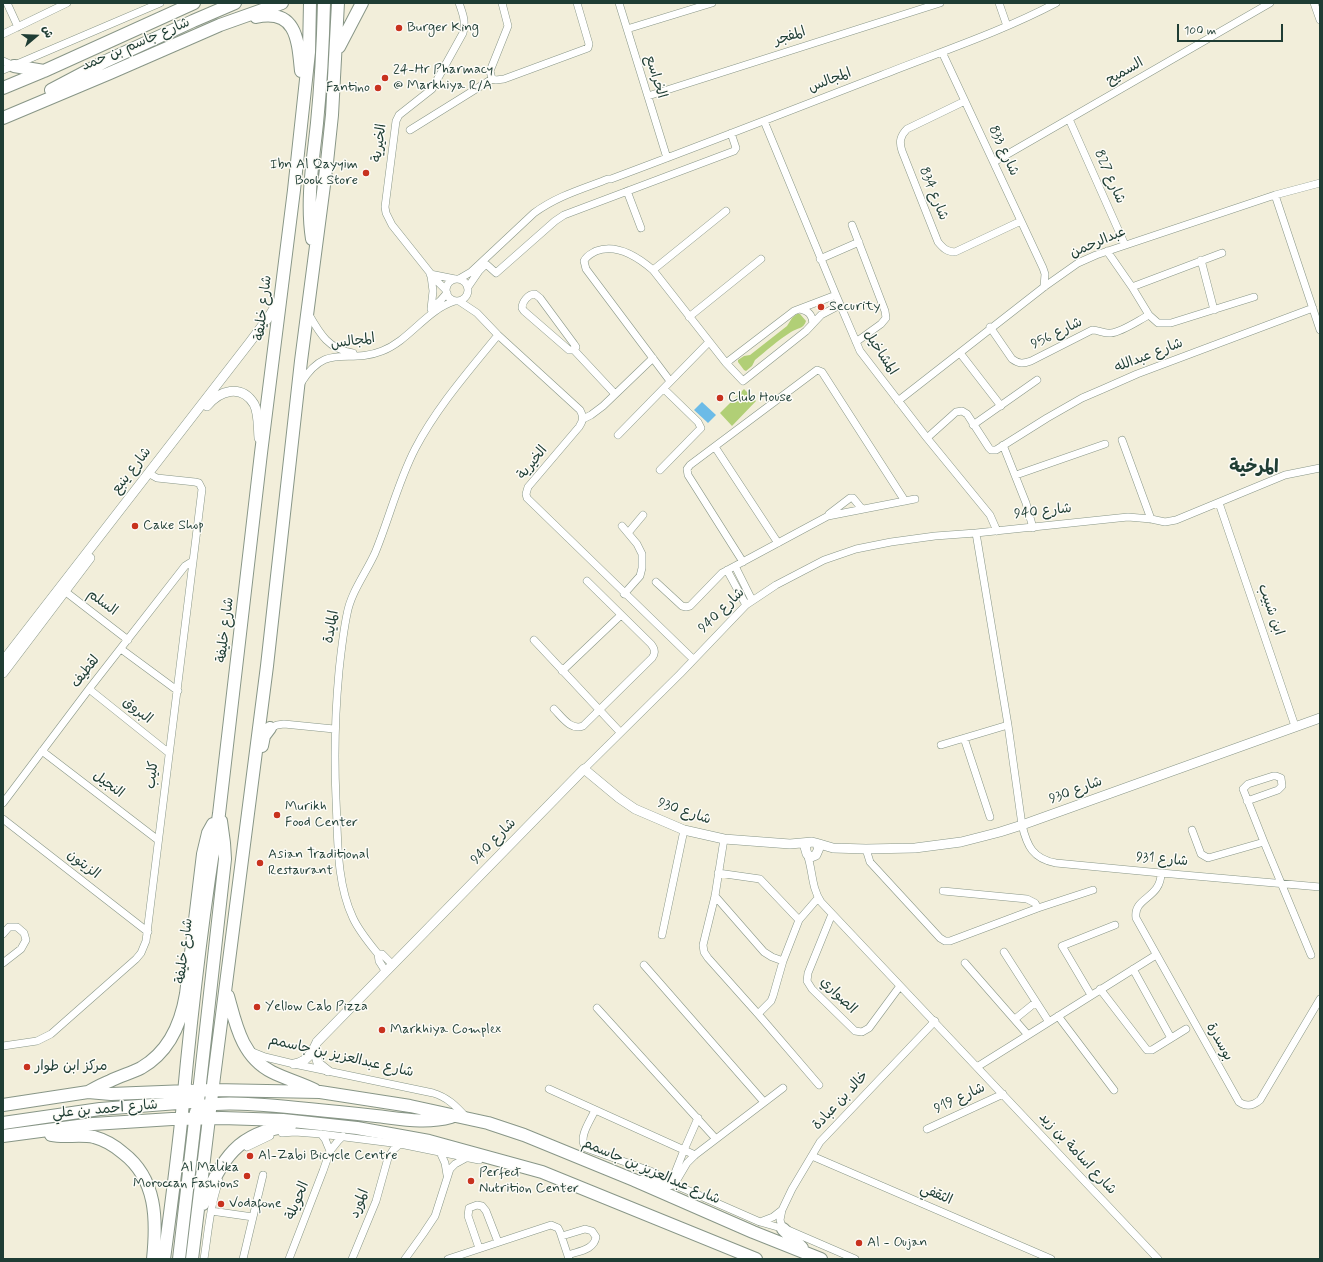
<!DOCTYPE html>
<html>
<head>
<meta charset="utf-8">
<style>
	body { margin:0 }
	#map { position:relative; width:1323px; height:1262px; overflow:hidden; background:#f2eeda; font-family:Mynerve,"Playpen Sans Arabic",sans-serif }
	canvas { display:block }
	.frame { position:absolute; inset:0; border:4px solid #1f3d34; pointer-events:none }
	.north { position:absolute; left:16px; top:16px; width:40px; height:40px; -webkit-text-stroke:3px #fdfcf7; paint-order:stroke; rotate:71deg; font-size:11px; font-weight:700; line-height:16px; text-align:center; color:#1f3d34 }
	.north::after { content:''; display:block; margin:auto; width:14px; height:18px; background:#1f3d34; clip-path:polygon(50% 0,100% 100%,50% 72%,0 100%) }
	.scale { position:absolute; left:1177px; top:24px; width:106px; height:18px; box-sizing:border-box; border:2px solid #1f3d34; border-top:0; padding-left:5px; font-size:12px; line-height:14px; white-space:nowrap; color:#1f3d34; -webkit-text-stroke:3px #fdfcf7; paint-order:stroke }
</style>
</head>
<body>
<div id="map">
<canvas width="1323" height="1262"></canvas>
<div class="frame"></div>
<div class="north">ش</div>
<div class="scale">100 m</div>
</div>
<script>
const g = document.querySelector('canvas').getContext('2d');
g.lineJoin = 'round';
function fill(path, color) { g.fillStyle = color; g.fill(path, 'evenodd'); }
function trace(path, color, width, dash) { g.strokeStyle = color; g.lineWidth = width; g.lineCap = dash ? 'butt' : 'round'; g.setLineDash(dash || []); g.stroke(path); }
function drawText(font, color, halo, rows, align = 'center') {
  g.font = font + ' Mynerve,"Playpen Sans Arabic",sans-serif'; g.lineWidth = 3; g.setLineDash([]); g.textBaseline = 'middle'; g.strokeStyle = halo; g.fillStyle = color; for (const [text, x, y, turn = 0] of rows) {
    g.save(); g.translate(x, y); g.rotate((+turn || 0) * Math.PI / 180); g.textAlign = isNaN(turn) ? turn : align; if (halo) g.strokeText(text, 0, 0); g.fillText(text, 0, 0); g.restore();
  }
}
fill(new Path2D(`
	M797 314H800L806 321C804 329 797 328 791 332 778 340 766 351 755 360L752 366 746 371 744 370 738 362V360L744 356 750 355 787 326 792 318Z
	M744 389 756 401 732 426 720 413Z`), '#b1cf76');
fill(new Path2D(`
	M702 402 716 415 708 423 694 410Z`), '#6cbbe7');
const minor = new Path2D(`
	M7 3 18 27
	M619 3 667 158
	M999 3 1007 26
	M1314 3 1320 20
	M627 29 712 3
	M3 34 67 3
	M942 52 1043 268 1045 274 1044 287
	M3 61 14 66
	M3 70 160 3
	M492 79 490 71 508 26 502 3
	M648 96 940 3
	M965 101 907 129C900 136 899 142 902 151L938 242C943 248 947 252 955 252L1021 221
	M1069 119 1125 245
	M764 121 836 295 860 351 927 438 990 515 997 531
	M410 130 492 79 496 80 504 79 588 48 589 44 577 3
	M994 162 1270 3
	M627 191 641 228
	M1275 195 1320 330
	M852 225 885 311 886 318 881 324 856 342
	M1107 251 1132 287 1149 315 1158 323H1171L1254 297
	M820 259 859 242
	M1201 260 1214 310
	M486 264 496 273 555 221 564 215 734 151 736 148 731 133
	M653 270 726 211
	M430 274 455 279
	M431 276 433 291 431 309
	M446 290a11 11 0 1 1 22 0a11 11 0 1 1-22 0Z
	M459 279 471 272 534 213C557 196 582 189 608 179H611C702 145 792 110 882 75 940 52 1001 32 1056 3
	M468 287 479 271 484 266
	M1132 287 1222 253
	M446 290 435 279 392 225 386 213 385 207 396 121 399 115 432 89 463 33C466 22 463 14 459 3
	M459 301 477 313 498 335 580 410C584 417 583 421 579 427L528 487 526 494 527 498 693 659
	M432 308 440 301 447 293
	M800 309C809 311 812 315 813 323
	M308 313C320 334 328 349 353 353
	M689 317 761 259
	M990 327 1012 359C1019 364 1023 364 1031 361L1092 330C1099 330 1104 334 1111 333 1122 332 1139 320 1149 315
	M574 350 576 347 574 344 540 298 535 294C528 294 522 302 522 308L524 311 569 350H574L615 394
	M960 353 1001 406
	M726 363 794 311 836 295
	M670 381 586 269 584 261C587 255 591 254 596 251 617 243 638 257 653 270L726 363 743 381 806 331 821 315 840 305
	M301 383C327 341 347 365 382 351 410 340 426 310 455 301
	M898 401 1044 287 1078 263 1096 255 1275 195 1320 183
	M583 419 591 415 603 406 653 358
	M973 425 1037 380
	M618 435 709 342
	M927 438 956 412 962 411 967 414 989 448 991 450H996L1047 418 1082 398 1103 389 1137 374 1313 308
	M1122 440 1151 519
	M1003 445 1026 503 1033 528
	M715 447 778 543
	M660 470 701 428 698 422 664 389
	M1016 475 1105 444
	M1219 503 1295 726
	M829 514 850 498H853L862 509
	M622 526 637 544 642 554V568L640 576 624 594
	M628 533 643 515
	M976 533 1008 725 1022 825C1027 846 1033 859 1056 863L1161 873 1320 887
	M743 562 688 475 687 469 690 465 817 370 822 372 905 501
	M735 566 752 600
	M727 570 746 605
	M656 582 682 606 686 607 690 606 722 573 828 516 915 499
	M62 589 128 640
	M534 640 620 732
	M121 649 178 691
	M562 671 621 615
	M89 689 169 753
	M554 709C562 717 571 731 583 726L652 658C656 653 655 649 651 644L587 581
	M270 728 277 725 284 724 334 729
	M964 738 990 817
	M941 745 1008 725
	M42 751 158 840
	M584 769 680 674 746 605 776 585 824 560 856 549 891 542 935 536 976 533 1128 517 1151 519 1165 522 1176 520 1285 475 1320 468
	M1247 801 1278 790 1282 786 1281 778 1276 776H1273L1248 784 1243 789 1264 842 1311 955
	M3 803 89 689 185 566 193 561
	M3 819 148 932
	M1192 830 1201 854 1208 858 1264 842
	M724 839 715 896 703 945 704 952 708 958 758 1014 819 1085
	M866 849 870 862 940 938 945 941H950L1038 908 1093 890
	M807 854C813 870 811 887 821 902L1158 1259
	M718 873 760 879 799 920 783 961 773 996 771 1001 758 1014
	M1161 873C1161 899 1133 897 1136 918L1239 1102C1246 1107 1253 1106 1260 1100L1320 999
	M943 891 1027 899 1035 903 1038 908
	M715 896 764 952 772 957 783 961
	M832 914 808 973 807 981 812 989 855 1031 862 1032 869 1028 900 986
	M799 920 818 898
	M3 934 9 927H17L24 933 26 940 21 949 3 963
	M662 935 684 830
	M1004 952 1049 1022
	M378 954H382L393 965
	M965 963 1028 1035
	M644 965 764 1102
	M1133 969 1171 1038
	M386 972 379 961 378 954C369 943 359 931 353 918 336 882 338 838 336 799 334 756 335 714 339 671 341 652 343 633 347 614 351 592 366 573 375 553 389 519 398 482 415 449 437 407 468 372 498 335
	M1100 989 1147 1050H1152L1186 1029
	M1091 995 1062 946 1115 925
	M597 1008 716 1139
	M1058 1016 1114 1090
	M1015 1019 1036 1002
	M3 1046 37 1041 51 1034 136 959 141 953 146 941 202 489 199 483 195 482 157 478 148 473
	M250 1051 265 1057 294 1064 433 1093C447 1097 456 1106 466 1117
	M977 1067 1156 955
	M549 1089 695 1155
	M595 1110C591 1120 577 1138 586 1148L653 1172 671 1183 760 1222 788 1230 855 1259
	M927 1129 1003 1094
	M282 1133 295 1132 321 1134 400 1144 479 1160
	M321 1134 325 1139 330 1151
	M247 1147 270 1136
	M440 1152 445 1163 447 1175
	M812 1156 1051 1259
	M671 1183 684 1150 698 1118
	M674 1185 687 1163 695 1155 783 1088
	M211 1211 253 1217
	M760 1222 773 1217 782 1210
	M783 1229 780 1220 782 1210 792 1189 820 1142 935 1021
	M562 1236 585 1229 592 1231 596 1237C594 1250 579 1251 568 1255
	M479 1248 468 1216 469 1208 477 1205 482 1206 486 1211 498 1242
	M204 1259C208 1233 210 1206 219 1181
	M243 1259 263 1175
	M289 1259 323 1171 330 1151 338 1141 343 1136
	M352 1259 376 1201 388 1158 393 1150 400 1144
	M405 1259 423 1234 435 1216 450 1169 455 1164 466 1158
	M448 1259 551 1225 558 1228 560 1232 569 1259`);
const tertiary = new Path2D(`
	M207 406C219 391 241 383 254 404 259 413 258 427 259 438
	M3 661 250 342 268 318 279 300
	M3 673 90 558
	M816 843 833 848 866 849 915 848 961 842 1000 832 1022 825 1320 718
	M314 1049 318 1063 328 1071
	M294 1064C307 1062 312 1053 317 1042L584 769 619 798 635 809 684 830 724 839 790 844 812 842 816 843 819 848 816 855 811 857 807 854 805 847 808 843`);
const primary = new Path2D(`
	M256 17C297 8 298 41 301 71
	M339 47 362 3
	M14 66 44 71
	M3 88 44 71 194 3
	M51 90 106 61 193 21 235 3
	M3 118 110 73 220 25 282 3
	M312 239C306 200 313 161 317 123 321 83 323 43 324 3
	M262 746 264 736 270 728
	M228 996C236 1025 242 1057 272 1072 286 1079 301 1083 315 1090
	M88 1092C95 1088 102 1084 110 1081 120 1076 131 1073 141 1068 169 1052 181 1024 186 994L203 854 208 833 213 824
	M3 1105 88 1092 111 1094 213 1090 320 1092 410 1106 488 1123 524 1135 634 1180 753 1232 821 1259
	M203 1106C223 1102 244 1104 264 1105 302 1108 339 1112 376 1116 402 1119 426 1124 451 1117
	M209 1119 202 1111 198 1101 225 859 224 843 221 821
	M3 1123 100 1109 191 1102
	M51 1135C65 1138 79 1134 94 1137 105 1140 115 1146 123 1153 157 1179 157 1220 153 1259
	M3 1136 93 1124 172 1119 222 1118 283 1120 357 1128 429 1141 542 1172 756 1259
	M644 1181 671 1183
	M203 1204C222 1159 237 1132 290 1126
	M783 1229 802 1248
	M164 1259C171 1207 178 1155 183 1103 192 1006 203 910 219 814L261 453 294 190 309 52 310 3
	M179 1259 196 1112
	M192 1259 214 1077 267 666 301 361 327 162 332 115 338 3`);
trace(minor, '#889687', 8);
trace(tertiary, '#889687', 10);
trace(primary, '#889687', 14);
trace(minor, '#fff', 7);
trace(tertiary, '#fff', 9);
trace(primary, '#fff', 12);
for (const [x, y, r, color] of [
	[399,28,4,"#c8321e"],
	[385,78,4,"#c8321e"],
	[378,88,4,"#c8321e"],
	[366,173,4,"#c8321e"],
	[821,307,4,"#c8321e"],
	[720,398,4,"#c8321e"],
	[135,526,4,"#c8321e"],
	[277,815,4,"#c8321e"],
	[260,863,4,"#c8321e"],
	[257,1007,4,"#c8321e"],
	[382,1030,4,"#c8321e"],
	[27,1067,4,"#c8321e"],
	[250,1156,4,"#c8321e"],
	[247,1176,4,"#c8321e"],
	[471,1181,4,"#c8321e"],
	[221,1204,4,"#c8321e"],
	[859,1243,4,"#c8321e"]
]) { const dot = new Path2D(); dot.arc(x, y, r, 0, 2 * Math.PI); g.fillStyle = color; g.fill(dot); trace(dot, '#fdfcf7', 1.5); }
drawText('14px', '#1f3d34', '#fdfcf7', [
	["Burger King",407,28],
	["24-Hr Pharmacy",393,70],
	["@ Markhiya R/A",393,86],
	["Fantino",370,88,"right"],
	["Ibn Al Qayyim",358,165,"right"],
	["Book Store",358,181,"right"],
	["Security",829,307],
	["Club House",728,398],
	["Cake Shop",143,526],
	["Murikh",285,807],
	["Food Center",285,823],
	["Asian Traditional",268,855],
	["Restaurant",268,871],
	["Yellow Cab Pizza",265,1007],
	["Markhiya Complex",390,1030],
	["مركز ابن طوار",35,1067],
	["Al-Zabi Bicycle Centre",258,1156],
	["Al Malika",239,1168,"right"],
	["Moroccan Fashions",239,1184,"right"],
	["Perfect",479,1173],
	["Nutrition Center",479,1189],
	["Vodafone",229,1204],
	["Al - Oujan",867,1243]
], 'left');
drawText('14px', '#1f3d34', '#fdfcf7', [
	["المفجر",790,37,-18],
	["شارع جاسم بن حمد",136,45,-23],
	["السميح",1125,72,-30],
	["الخراسع",655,77,73],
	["المجالس",830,81,-21],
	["الخيرية",380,143,-82],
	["شارع 833",1003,151,65],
	["شارع 827",1109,177,66],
	["شارع 834",933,194,68],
	["عبدالرحمن",1098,243,-23],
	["شارع خليفة",264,308,-83],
	["شارع 956",1057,334,-26],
	["المجالس",353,342,-8],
	["المشاخيل",880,353,57],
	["شارع عبدالله",1149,356,-21],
	["الخيرية",533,463,-51],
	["شارع ينبع",132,471,-52],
	["شارع 940",1043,512,-6],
	["السلم",102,603,37],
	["ابن شبيب",1270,610,71],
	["شارع 940",722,611,-44],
	["المايدة",332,627,-80],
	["شارع خليفة",226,630,-83],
	["لقطيف",86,672,-52],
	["البروق",137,711,39],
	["كليب",153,775,-83],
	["النجيل",108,785,37],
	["شارع 930",1076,791,-20],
	["شارع 930",684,812,19],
	["شارع 940",494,842,-46],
	["شارع 931",1162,860,5],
	["الزيتون",83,865,38],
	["شارع خليفة",185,951,-83],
	["الصواري",838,996,45],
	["بوسدرة",1219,1042,61],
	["شارع عبدالعزيز بن جاسمم",341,1057,13],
	["شارع 919",960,1099,-25],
	["خالد بن عبادة",841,1101,-47],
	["شارع احمد بن علي",105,1110,-5],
	["شارع اسامة بن زيد",1077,1154,47],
	["شارع عبدالعزيز بن جاسمم",651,1172,23],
	["الثقفي",936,1195,23],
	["الحويلة",298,1201,-68],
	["المورد",360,1204,-69]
]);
drawText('bold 18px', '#1f3d34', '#fdfcf7', [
	["المرخية",1254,468]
]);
</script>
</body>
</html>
